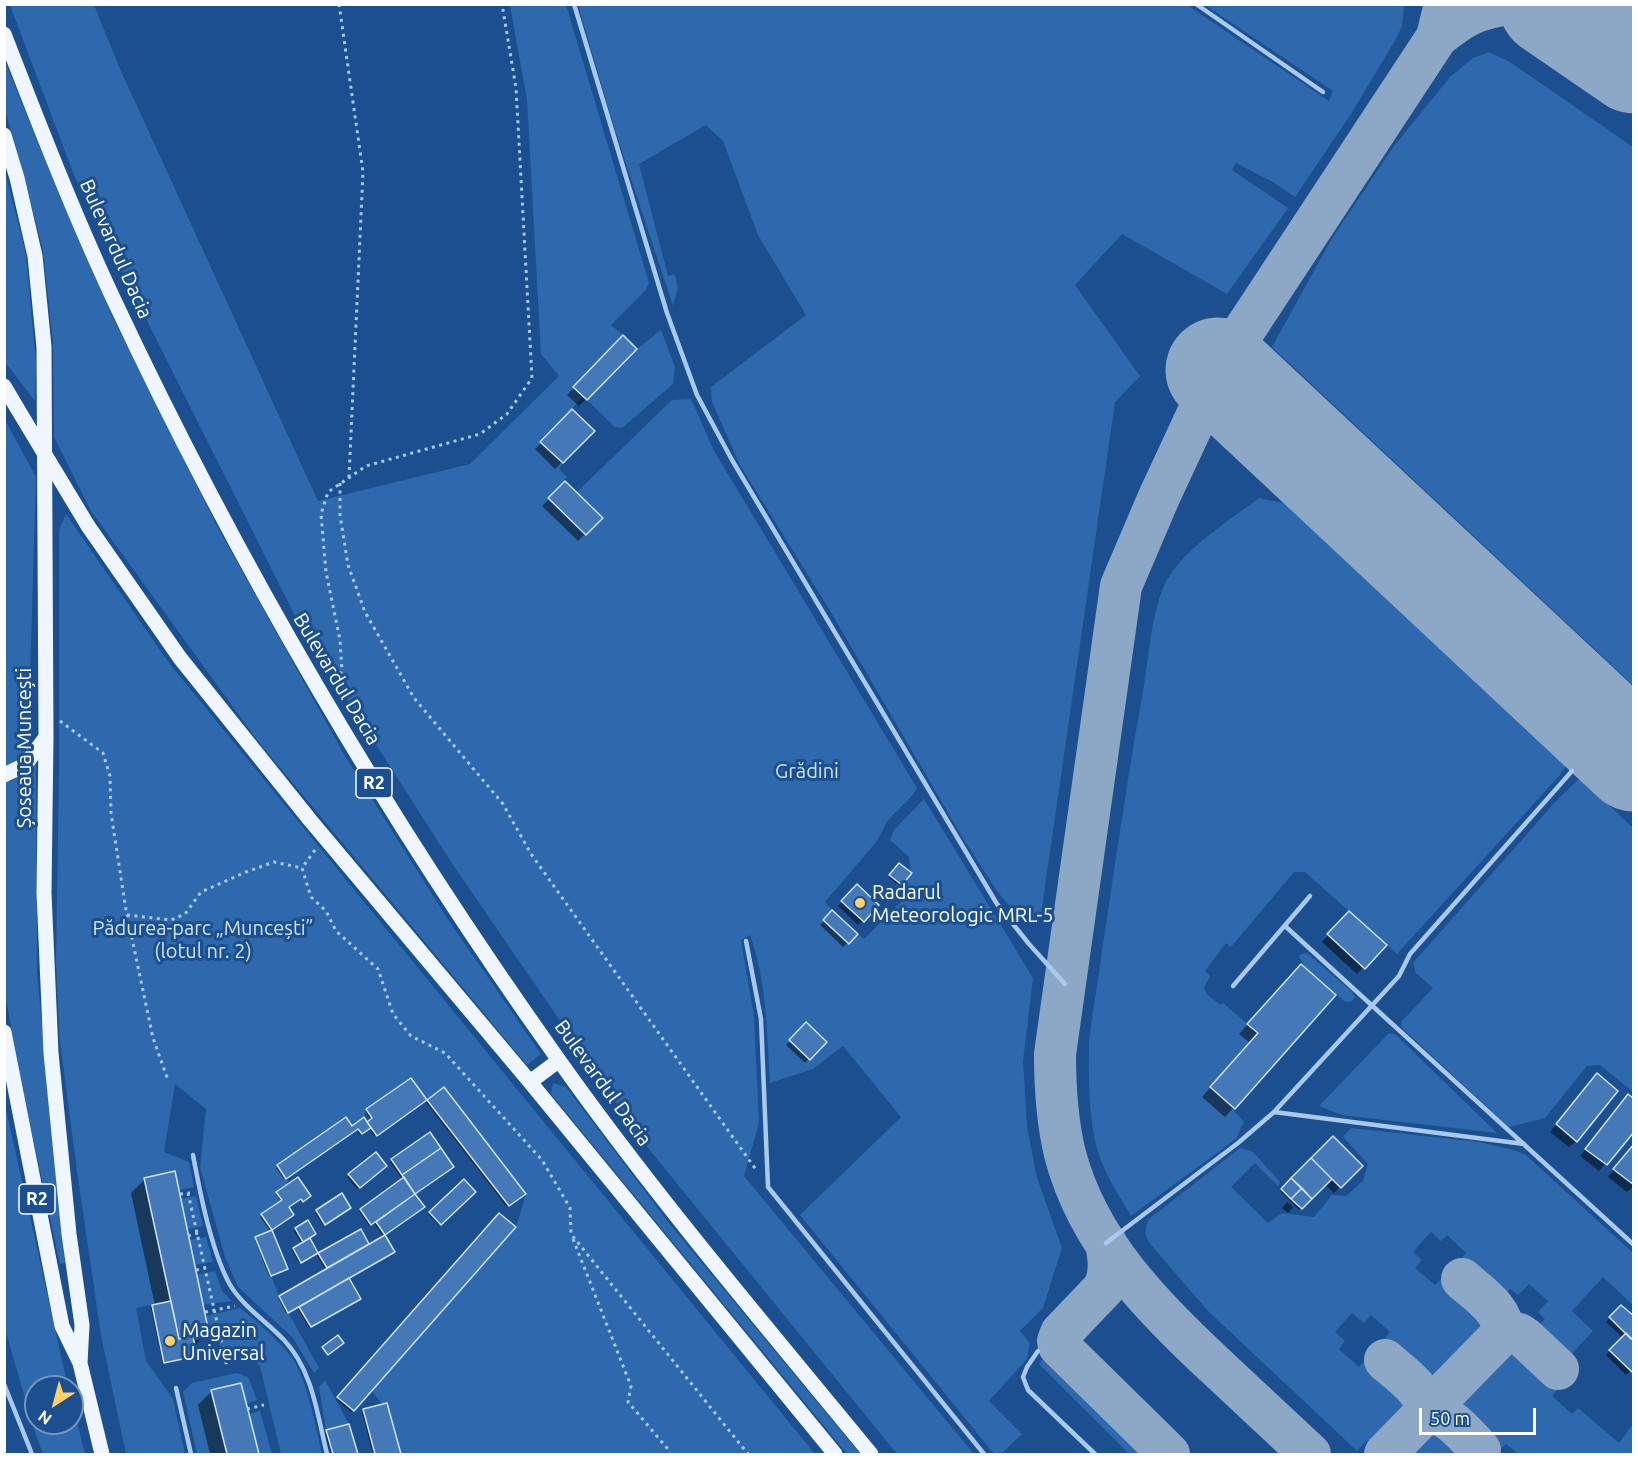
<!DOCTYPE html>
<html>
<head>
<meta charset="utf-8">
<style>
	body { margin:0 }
	#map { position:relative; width:1638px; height:1459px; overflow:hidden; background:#1b4f8f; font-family:Ubuntu,sans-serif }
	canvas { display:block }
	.frame { position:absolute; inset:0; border:6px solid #fff; pointer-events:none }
	.north { position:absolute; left:24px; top:1375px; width:60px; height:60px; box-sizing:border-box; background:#1b4f8f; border:2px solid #7695bc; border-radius:50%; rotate:216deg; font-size:16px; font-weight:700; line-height:24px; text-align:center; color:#fff }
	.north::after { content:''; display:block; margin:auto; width:21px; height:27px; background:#ffd166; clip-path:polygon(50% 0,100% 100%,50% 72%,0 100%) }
	.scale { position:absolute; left:1419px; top:1408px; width:117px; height:27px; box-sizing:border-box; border:3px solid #fff; border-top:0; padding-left:8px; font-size:18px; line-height:21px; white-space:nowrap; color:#fff; -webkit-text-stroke:4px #1b4f8f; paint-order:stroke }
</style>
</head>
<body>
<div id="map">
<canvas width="1638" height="1459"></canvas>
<div class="frame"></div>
<div class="north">N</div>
<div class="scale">50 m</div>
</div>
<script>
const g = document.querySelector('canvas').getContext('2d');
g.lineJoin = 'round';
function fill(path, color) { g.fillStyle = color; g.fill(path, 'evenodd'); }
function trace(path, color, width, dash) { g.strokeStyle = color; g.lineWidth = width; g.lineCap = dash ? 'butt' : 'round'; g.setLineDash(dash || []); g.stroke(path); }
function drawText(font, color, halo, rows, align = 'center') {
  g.font = font + ' Ubuntu,sans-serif'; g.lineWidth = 6; g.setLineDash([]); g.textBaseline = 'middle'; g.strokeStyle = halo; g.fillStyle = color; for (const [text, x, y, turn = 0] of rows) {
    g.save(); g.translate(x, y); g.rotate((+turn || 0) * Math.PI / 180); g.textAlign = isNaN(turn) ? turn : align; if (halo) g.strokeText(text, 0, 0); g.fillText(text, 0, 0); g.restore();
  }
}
fill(new Path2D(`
	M10 5H94L120 69 318 501 470 464 559 376 541 354 527 100 510 5H566L649 283 646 290 611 325 623 335 573 387 583 397 541 441 563 463 559 469 567 477 548 498 586 535 603 517 577 492 672 400 691 399 714 451 917 788 911 797 888 820 877 841 825 902 832 910 823 921 849 944 858 934 864 939 902 901 892 892 898 882 902 885 911 873 909 857 890 840 894 830 924 799 1033 978 1023 1061 1027 1127 1037 1178 1062 1248 1043 1308 1020 1331 1030 1343 1027 1359 989 1401 1022 1434 1001 1454H994L800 1215 901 1117 843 1046 813 1069 770 1083C767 1033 767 983 750 935L741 940 754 1016 759 1123 744 1176 974 1454H897L644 1143 451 862 298 622 74 175Z
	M578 5H1187L1329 101 1333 91 1205 5H1404L1402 26 1396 39 1351 114 1295 197 1271 181 1236 163 1232 170 1288 208 1227 294 1122 234 1075 285 1140 376 1115 402 1040 921H1032L1024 918 1011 908 997 891 964 840 832 614 740 465 712 402 711 387 806 315 758 235 723 141 706 125 639 164 668 276 675 274 678 288 673 306 615 130Z
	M1489 52 1510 62 1633 147V685L1272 347 1331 240 1394 146 1450 77 1473 58Z
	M4 59 42 153 112 316 217 526 345 756 447 918 541 1054 527 1065 257 740 91 511 54 437 53 342 43 250 20 161 5 110Z
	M4 168 26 254 36 363 35 401 5 362Z
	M661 330 675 367 673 384 622 428 615 427 587 400 637 349Z
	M4 418 36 477 28 745C23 756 17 765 4 769Z
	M1259 498 1287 504 1566 765 1560 775 1397 954 1305 872H1294L1231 947 1226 943 1205 971 1210 976 1204 988 1208 995 1220 1005 1223 1003 1258 1033 1234 1111 1244 1122 1236 1139 1131 1216C1121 1199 1110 1182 1102 1163 1087 1125 1089 1079 1089 1039 1107 921 1123 802 1144 685 1149 655 1153 598 1170 575 1191 544 1230 520 1259 498Z
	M66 514 169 663 815 1454H401L387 1403 382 1404 372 1391 516 1227 526 1194 443 1088 427 1100 411 1078 366 1109 364 1117 352 1126 345 1117 277 1165 289 1183 276 1192 282 1200 261 1214 272 1230 256 1237 279 1296 319 1368 314 1373 293 1338 238 1287 225 1257 200 1167 206 1109 175 1084 164 1152 189 1162 194 1187 179 1190 174 1171 144 1178 171 1301 136 1308 146 1361 173 1399 185 1454H126L101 1335 77 1171 60 1042 56 965 59 772V530Z
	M36 763 37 974 65 1263 60 1264 23 1092 5 994 4 781H11Z
	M1580 778 1633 828V1092L1600 1065 1587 1066 1545 1118 1509 1127 1402 1028 1401 1024 1402 1021 1433 988 1416 973 1413 963 1557 800Z
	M1307 953 1351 991 1355 997 1352 1001 1346 1002C1332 992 1303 971 1299 955Z
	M1389 1033 1396 1035 1497 1133 1342 1115 1319 1106Z
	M553 1083 566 1087 669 1223 860 1454H847L551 1094Z
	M5 1105 68 1387H36V1423H72V1402L85 1454H43L34 1429 5 1329Z
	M1351 1128 1479 1142 1514 1150 1526 1155 1633 1253V1305L1603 1277 1572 1311 1593 1331 1564 1362 1532 1334 1545 1319 1538 1312 1548 1301 1529 1284 1518 1295 1510 1289 1499 1301 1467 1273 1471 1268 1461 1259 1466 1253 1447 1235 1441 1241 1431 1232 1413 1252 1422 1260 1415 1268 1435 1285 1441 1279 1452 1289 1456 1286 1487 1314 1485 1318 1491 1324 1481 1335 1483 1338 1446 1380 1441 1377 1432 1387 1425 1380 1422 1384 1390 1355 1394 1350 1383 1340 1390 1332 1371 1315 1364 1323 1352 1313 1335 1332 1345 1341 1339 1349 1359 1367 1365 1361 1374 1369 1378 1366 1410 1396 1406 1400 1414 1406 1405 1416 1407 1418 1387 1441 1383 1437 1374 1448 1366 1441 1357 1451 1208 1311 1151 1245C1144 1235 1144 1230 1149 1219L1240 1148 1253 1152 1280 1182 1278 1186 1255 1163 1231 1187 1268 1223 1282 1213 1314 1217 1332 1195 1346 1196 1363 1181 1368 1164 1343 1137Z
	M196 1196 203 1226 187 1229 180 1199Z
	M206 1237 213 1262 195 1265 189 1240Z
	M215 1271 222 1291 232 1301 203 1305 197 1275Z
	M240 1308C254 1318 289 1350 296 1364 310 1392 315 1425 322 1454H281L260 1366C250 1355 238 1359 224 1361L219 1343 214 1344 206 1316Z
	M1510 1344 1516 1349 1519 1346 1552 1375 1548 1380 1558 1389 1552 1396 1572 1414 1578 1408 1619 1443 1633 1424V1454H1518L1506 1444 1500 1450 1490 1441 1486 1444 1455 1415 1458 1411 1452 1405 1460 1395 1458 1392 1496 1350 1501 1354Z
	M1043 1358 1049 1359 1144 1454H1129L1039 1364Z
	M237 1373 248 1377 257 1400 246 1404 241 1383 211 1390 227 1454H197L183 1392 192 1383Z
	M325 1380 349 1424 326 1430 319 1387Z
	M260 1411 272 1454H259L249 1414Z
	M1433 1425 1440 1431 1443 1428 1473 1454 1400 1453 1420 1431 1424 1434Z`), '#2e69ad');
fill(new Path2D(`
	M623 338 634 349 579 406 567 395Z
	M572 411 593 431 555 469 535 449Z
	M565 483 601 518 578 541 542 506Z
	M899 865 909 873 899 886 888 877Z
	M857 886 877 905 858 925 838 906Z
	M832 912 856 934 843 947 820 925Z
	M1349 913 1384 946 1357 974 1322 942Z
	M1292 975 1234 1107 1225 1117 1202 1097 1250 1043 1239 1034Z
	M806 1025 825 1042 805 1063 786 1045Z
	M410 1080 427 1102 443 1089 524 1194 507 1207 425 1101 374 1136 369 1128 360 1135 356 1129 284 1179 276 1168 345 1119 351 1128 366 1124 371 1120 366 1112Z
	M1591 1082 1576 1141 1569 1147 1550 1132Z
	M1628 1096 1634 1129 1599 1171 1580 1156Z
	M429 1134 414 1194 423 1207 384 1236 393 1252 347 1278 357 1300 309 1328 297 1307 286 1313 278 1298 326 1271 316 1254 299 1263 292 1250 302 1244 294 1231 296 1229 308 1238 317 1255 360 1231 369 1246 384 1238 374 1223 369 1226 359 1211 403 1180 390 1162Z
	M1333 1139 1360 1166 1334 1193 1324 1184 1299 1210 1280 1191Z
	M1634 1144V1186L1627 1192 1608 1177Z
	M376 1154 385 1166 357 1189 347 1177Z
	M145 1179 208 1332 194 1346 196 1355 194 1357 163 1364 151 1308 155 1306 131 1193Z
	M464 1181 474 1192 439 1225 428 1214Z
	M277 1193 309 1196 301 1202 299 1199 287 1207 291 1216 271 1230 286 1269 269 1276 255 1240 271 1232 260 1217 281 1202 276 1194Z
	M341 1196 348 1209 323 1225 315 1213Z
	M1287 1202 1293 1207 1288 1213 1282 1208Z
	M499 1215 514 1228 351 1412 337 1400Z
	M1621 1307 1629 1339 1634 1368 1626 1375 1606 1355 1623 1338 1606 1322Z
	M240 1384 258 1454H210L198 1405 212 1391Z
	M386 1405 399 1454H373L362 1412Z
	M348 1426 356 1454H331L325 1433Z`), '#0007');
trace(new Path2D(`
	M1519 4 1540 6 1561 11
	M1437 37C1463 16 1475 9 1509 4
	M1106 1243C1109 1259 1111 1273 1104 1288L1061 1333 1058 1341 1059 1346 1169 1454
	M1462 1279C1475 1291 1508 1312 1501 1333
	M1385 1360C1399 1373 1430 1392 1424 1414
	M1422 1416C1444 1405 1466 1436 1480 1450
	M1310 1454C1280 1426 1250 1398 1220 1370 1154 1309 1088 1243 1065 1154 1057 1121 1055 1087 1055 1054L1121 586 1159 497 1218 370 1437 37 1445 4
	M1385 1454 1506 1330 1519 1334 1525 1338 1558 1369`), '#8da7c7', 42);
trace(new Path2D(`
	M1551 4 1634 61
	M1218 370 1634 759`), '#8da7c7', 105);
const building = new Path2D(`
	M623 335 637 349 587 400 573 387Z
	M572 409 595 431 563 463 540 442Z
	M565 481 603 518 586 535 548 498Z
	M899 863 912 873 902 885 889 875Z
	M857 884 879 905 864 922 841 901Z
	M832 910 858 934 849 944 823 920Z
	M1349 911 1387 945 1365 969 1327 934Z
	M1301 964 1336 995 1235 1109 1210 1087 1258 1033 1247 1024Z
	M806 1022 827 1042 810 1060 789 1040Z
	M1597 1073 1618 1091 1577 1142 1556 1124Z
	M411 1078 427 1100 377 1136 367 1122 372 1118 366 1109Z
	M444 1087 526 1194 509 1206 427 1100Z
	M1628 1094 1634 1099V1132L1607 1165 1585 1149Z
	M346 1117 352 1126 364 1117 371 1128 362 1134 358 1129 286 1179 277 1165Z
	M430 1132 441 1148 402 1175 391 1159Z
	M1333 1136 1363 1166 1341 1188 1311 1158Z
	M1634 1144V1185L1613 1169Z
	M441 1148 454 1167 415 1194 402 1175Z
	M376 1152 387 1166 360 1188 348 1174Z
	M1311 1158 1332 1179 1312 1199 1291 1178Z
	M175 1171 209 1333 179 1339 144 1178Z
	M298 1177 311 1196 303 1202 301 1199 289 1207 294 1215 272 1230 261 1214 282 1200 276 1192Z
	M404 1177 415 1194 371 1225 360 1209Z
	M1291 1178 1302 1188 1291 1199 1281 1189Z
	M464 1179 476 1192 441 1225 429 1212Z
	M1302 1188 1312 1199 1302 1209 1291 1199Z
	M342 1193 351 1208 325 1225 316 1210Z
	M415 1194 425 1207 385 1235 376 1222Z
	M499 1213 516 1227 354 1411 337 1397Z
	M308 1220 316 1234 303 1242 295 1228Z
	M361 1229 369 1244 327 1268 318 1253Z
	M272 1230 288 1269 271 1276 255 1237Z
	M385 1235 395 1252 288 1313 279 1296Z
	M310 1238 318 1253 301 1263 293 1248Z
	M349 1278 361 1299 311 1327 299 1307Z
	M171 1301 179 1339 193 1336 197 1356 164 1363 152 1305Z
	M1621 1305 1634 1316V1336L1631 1339 1609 1317Z
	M1626 1333 1634 1341V1370L1632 1372 1609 1350Z
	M338 1335 344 1343 328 1355 322 1347Z
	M241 1383 249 1414 259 1454H227L211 1390Z
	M387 1403 401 1454H375L363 1409Z
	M349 1424 358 1454H333L326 1430Z`);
fill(building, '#4478b7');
trace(building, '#cfe3fa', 1.5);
trace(new Path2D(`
	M339 4 363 172 349 477
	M340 483V515L348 565 365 612 414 698 503 804 531 854 757 1171
	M334 688 342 670 340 640 326 572 321 514 328 492 366 466 480 434 507 414 532 378 516 88 502 4
	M60 721 103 753 110 776 111 813 126 910 153 1038 168 1080
	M315 850 302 868 311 897 326 911 336 931 378 969 393 1014 411 1036 445 1053 542 1160 570 1208 571 1234 748 1454
	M127 915 171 920 185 914 201 892 246 872 274 862 302 868
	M188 1193 227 1367
	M180 1194 190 1193
	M188 1236 198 1233
	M573 1239 631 1386 628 1402 667 1448 670 1454
	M196 1270 206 1268
	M205 1312 235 1306
	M247 1409 264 1405`), '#a9c9ee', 3, [3, 4.5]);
trace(new Path2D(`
	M574 4 667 313 697 395 732 460 997 904 1029 944 1065 984
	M1196 4 1323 92
	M1285 926 1634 1245
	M746 941 761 1019 768 1187 984 1454
	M1233 986 1310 896
	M1274 1112 1524 1144
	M193 1155C200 1193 211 1249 229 1283 241 1305 267 1322 284 1340 313 1371 317 1414 327 1454
	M1106 1243 1238 1143 1274 1112 1399 976 1410 954 1572 771
	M1038 1351 1027 1367 1023 1377 1028 1390 1095 1454
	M4 1384 32 1454
	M176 1388 191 1454`), '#a9c9ee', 4.5);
trace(new Path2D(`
	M4 34C38 122 73 212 113 298 238 565 387 819 558 1059 655 1196 765 1325 871 1454
	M4 135 17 178 35 256 44 347 46 737 44 893 51 1053 69 1234 82 1325 80 1363
	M4 386 17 408
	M88 526 180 658 310 820 530 1082 835 1454
	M4 775 25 765 46 737
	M4 1032 62 1326 80 1363 102 1454
	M530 1082 558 1061`), '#f0f6ff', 15);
trace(new Path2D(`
	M17 408 88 526`), '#f0f6ff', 15);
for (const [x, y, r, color] of [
	[860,903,6,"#ffd166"],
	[170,1341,6,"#ffd166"]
]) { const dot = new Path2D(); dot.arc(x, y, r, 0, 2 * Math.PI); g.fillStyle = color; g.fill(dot); trace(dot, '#1b4f8f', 2); }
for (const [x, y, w] of [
	[374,783,36],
	[37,1199,36]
]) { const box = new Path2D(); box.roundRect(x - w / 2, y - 15, w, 30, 4.5); g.fillStyle = '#1b4f8f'; g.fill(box); trace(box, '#fff', 1.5); }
drawText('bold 18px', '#fff', null, [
	["R2",374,783],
	["R2",37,1199]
]);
drawText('20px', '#fff', '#1b4f8f', [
	["Bulevardul Dacia",116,249,66],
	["Bulevardul Dacia",337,679,59],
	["Șoseaua Muncești",24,748,-90],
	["Bulevardul Dacia",603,1083,54]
]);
drawText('20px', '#cfe3fa', '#1b4f8f', [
	["Grădini",807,771],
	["Pădurea-parc „Muncești”",203,928],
	["(lotul nr. 2)",203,951]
]);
drawText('20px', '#fff', '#1b4f8f', [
	["Radarul",872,892],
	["Meteorologic MRL-5",872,915],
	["Magazin",182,1330],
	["Universal",182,1353]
], 'left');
</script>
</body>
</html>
